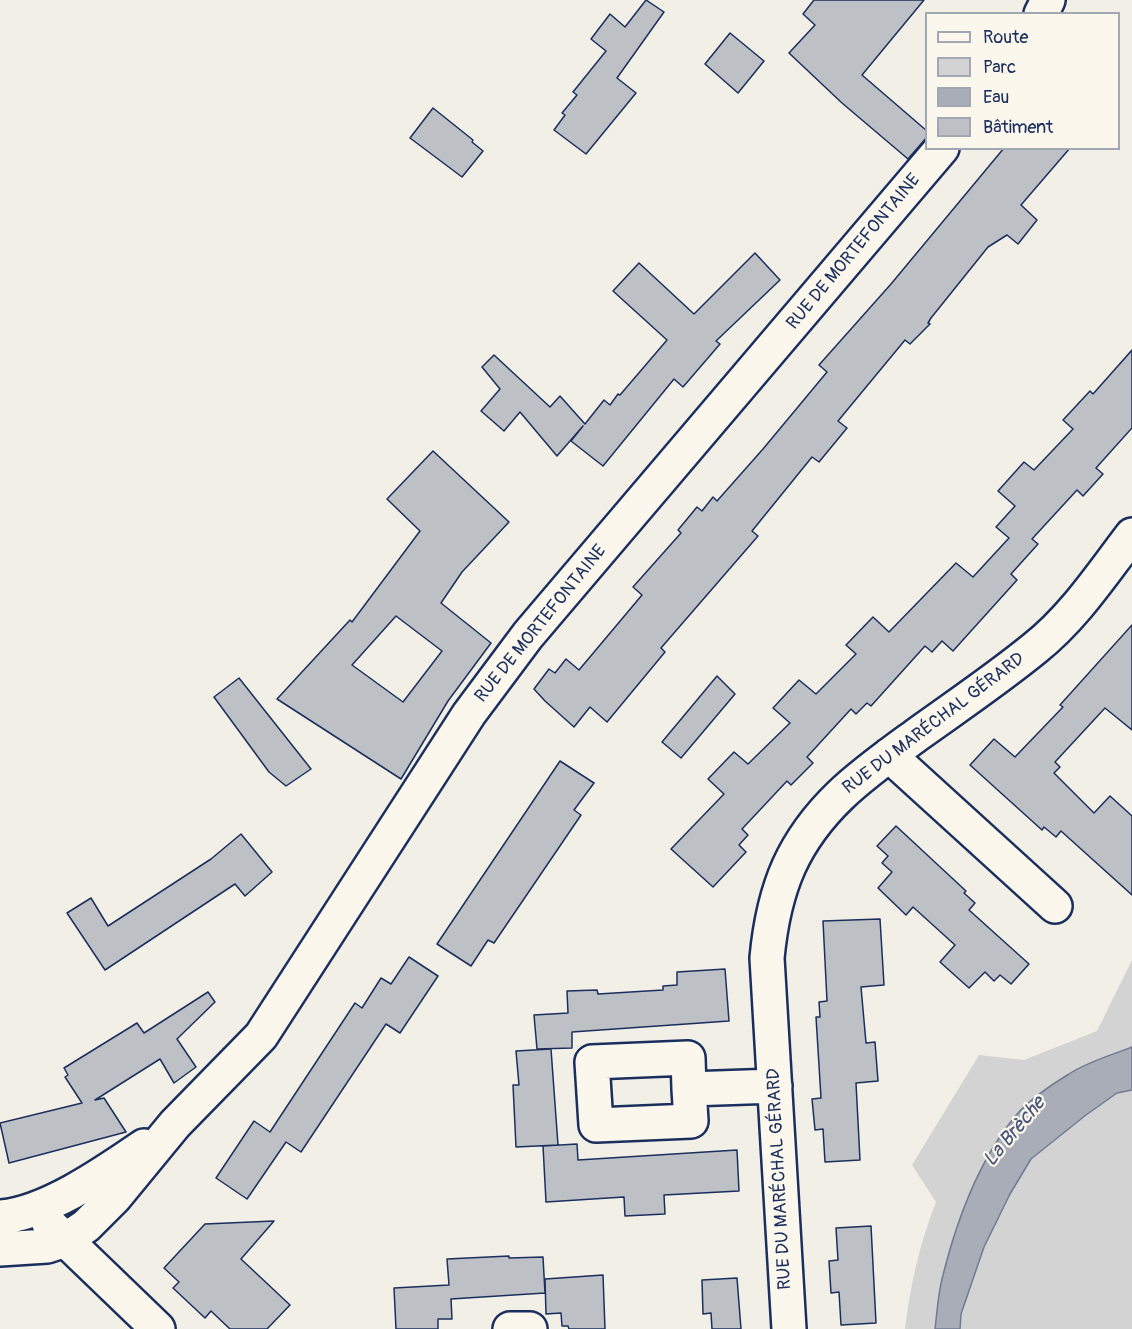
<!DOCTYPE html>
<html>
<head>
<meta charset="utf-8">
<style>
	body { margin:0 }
	#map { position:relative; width:1132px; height:1329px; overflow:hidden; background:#f2efe6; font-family:Pangolin,sans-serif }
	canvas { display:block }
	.legend { position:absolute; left:925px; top:12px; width:195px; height:138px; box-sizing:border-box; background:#fbf7ec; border:2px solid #a1a7b3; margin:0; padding:8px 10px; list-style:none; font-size:18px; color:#1b2f5e }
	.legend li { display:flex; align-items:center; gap:12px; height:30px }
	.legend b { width:30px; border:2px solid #a1a7b3 }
</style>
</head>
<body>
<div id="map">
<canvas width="1132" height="1329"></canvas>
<ul class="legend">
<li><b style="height:8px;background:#fbf7ec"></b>Route</li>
<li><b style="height:16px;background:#d2d3d2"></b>Parc</li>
<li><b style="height:16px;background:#a9adb7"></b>Eau</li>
<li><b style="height:16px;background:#bdc0c4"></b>Bâtiment</li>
</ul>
</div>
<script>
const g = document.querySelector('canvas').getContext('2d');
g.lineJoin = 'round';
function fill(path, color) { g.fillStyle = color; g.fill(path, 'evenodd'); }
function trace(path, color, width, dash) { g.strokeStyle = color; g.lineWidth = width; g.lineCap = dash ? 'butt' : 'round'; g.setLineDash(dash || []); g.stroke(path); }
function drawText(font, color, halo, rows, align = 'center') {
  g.font = font + ' Pangolin,sans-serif'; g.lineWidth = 4.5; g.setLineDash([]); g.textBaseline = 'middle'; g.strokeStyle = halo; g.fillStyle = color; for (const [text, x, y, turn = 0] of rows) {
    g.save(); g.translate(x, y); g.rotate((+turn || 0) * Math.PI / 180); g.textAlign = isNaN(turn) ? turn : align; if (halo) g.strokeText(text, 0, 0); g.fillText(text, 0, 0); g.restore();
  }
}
fill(new Path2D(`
	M1132 960V1329H905C910 1286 920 1243 936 1202L912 1165 979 1055 1024 1060 1097 1031Z`), '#d2d3d2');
const water = new Path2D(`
	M1132 1047V1090L1117 1093 1086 1115 1031 1159 1010 1194 984 1247 961 1314 960 1329H935C937 1313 938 1295 942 1279 956 1222 979 1158 1018 1113 1032 1098 1051 1085 1069 1074 1087 1062 1112 1055 1132 1047Z`);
fill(water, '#a9adb7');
trace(water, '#707b93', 1.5);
const building = new Path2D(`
	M646 0 664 12 617 78 636 93 586 154 554 130 565 115 562 113 577 95 573 92 606 51 591 39 610 14 625 27Z
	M814 0H924L862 75 927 131V137L908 159 842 103 789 53 815 25 803 14Z
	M730 33 764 61 738 93 705 64Z
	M433 108 473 140 472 142 483 151 462 177 410 138Z
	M1004 148H1070L1021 205 1037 220 1018 244 1007 235 988 247 931 318 928 323 930 324 910 344 905 340 838 421 847 428 819 462 812 457 752 531 758 536 661 648 665 652 607 722 590 707 574 727 545 701 534 689 549 669 555 673 566 659 579 670 642 595 633 587 681 533 678 530 697 507 702 511 713 497 717 501 763 449 827 372 819 365 891 284Z
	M755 253 780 280 716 341 720 344 683 387 674 379 603 466 571 441 583 426 557 456 520 412 504 431 481 411 500 389 482 367 494 355 550 407 560 396 585 424 604 400 610 405 618 394 620 395 667 340 613 291 639 263 694 314Z
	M1132 350V428L1096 468 1103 474 1083 496 1077 490 1032 539 1038 544 1011 574 1017 580 953 651 942 641 932 652 925 646 871 706 867 703 856 714 851 709 807 757 813 763 791 785 787 781 742 829 748 835 739 845 746 852 713 887 671 849 724 794 708 779 734 752 748 764 790 723 773 708 799 680 816 694 856 654 846 645 873 617 889 632 956 563 973 577 1009 538 996 527 1015 506 998 491 1024 462 1034 470 1073 429 1063 420 1090 391 1093 394Z
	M433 451 509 522 462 572 441 603 491 643 448 701 401 779 277 699 350 620 352 622 420 531 387 499ZM396 616 442 651 403 702 352 665Z
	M1132 625V730L1105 708 1055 762 1060 767 1054 773 1094 813 1110 796 1132 816V895L1061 831 1056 837 1044 827 1042 830 970 765 994 739 1015 757 1063 707 1060 705Z
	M717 676 735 694 681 758 662 742Z
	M239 678 311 769 286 786 269 772 214 697Z
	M560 761 594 783 574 810 581 815 494 943 488 940 471 966 437 944Z
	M896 826 966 891 964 893 975 903 969 910 1029 964 1011 984 1000 975 994 981 985 972 969 988 940 962 955 945 913 907 906 915 878 888 892 872 882 863 888 856 877 846Z
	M241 834 272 872 245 896 235 884 105 970 67 913 91 898 108 926 211 859Z
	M880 919 884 985 861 987 866 1043 875 1042 878 1081 856 1083 860 1160 825 1162 823 1129 815 1130 812 1099 821 1098 816 1017H820L819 1002 827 1001 823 921Z
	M409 957 438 976 400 1033 386 1024 301 1152 286 1142 247 1199 216 1178 254 1121 270 1132 355 1003 362 1008 381 978 391 984Z
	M725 969 729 1021 572 1032V1048L537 1049 534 1015 568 1013 567 991 597 990 598 994 663 990V986L677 985V972Z
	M208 992 215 1002 177 1039 196 1067 174 1083 160 1059 95 1100 104 1098 126 1132 9 1163 0 1123 82 1103 65 1077 68 1075 64 1068 137 1023 144 1033Z
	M551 1049 558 1145 516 1147 513 1085H519L516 1051Z
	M577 1144 578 1160 737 1150 739 1191 664 1195 665 1214 625 1216 624 1197 546 1202 543 1146Z
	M274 1221 241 1259 290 1305 267 1329H230L211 1311 205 1318 173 1288 179 1282 164 1268 205 1224Z
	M871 1226 876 1323 841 1325 839 1292 831 1293 829 1261 838 1260 836 1228Z
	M509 1256V1258L543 1257 545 1293 451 1299 452 1319H438V1329H396L394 1288 449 1285 447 1259Z
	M603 1275 605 1329H569L568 1326H562L561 1313 546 1314 545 1279Z
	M737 1278 741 1329H712L711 1313 703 1314 702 1280Z`);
fill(building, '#bdc0c4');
trace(building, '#1b2f5e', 1.5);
const minor = new Path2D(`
	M1041 14 1048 0
	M889 755 1055 906
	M689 1089 691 1121 596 1125 592 1062 688 1058 689 1089 775 1086
	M0 1217C46 1214 106 1172 144 1146
	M49 1224 158 1329
	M0 1249 47 1246 65 1240 86 1226 115 1197 175 1124 261 1036 469 714 528 635 942 148
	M510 1329H530
	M789 1329 767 958C770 926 776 895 789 866 817 805 866 772 918 734 957 706 997 679 1035 648 1074 617 1102 574 1132 535`);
trace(minor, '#1b2f5e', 38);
trace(minor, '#fbf7ec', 33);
drawText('18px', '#1b2f5e', '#fbf7ec', [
	["RUE DE MORTEFONTAINE",854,252,-50],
	["RUE DE MORTEFONTAINE",541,624,-51],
	["RUE DU MARÉCHAL GÉRARD",934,724,-37],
	["RUE DU MARÉCHAL GÉRARD",780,1179,-93]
]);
drawText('italic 20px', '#465579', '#fbf7ec', [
	["La Brèche",1015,1132,-50]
]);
</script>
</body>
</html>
